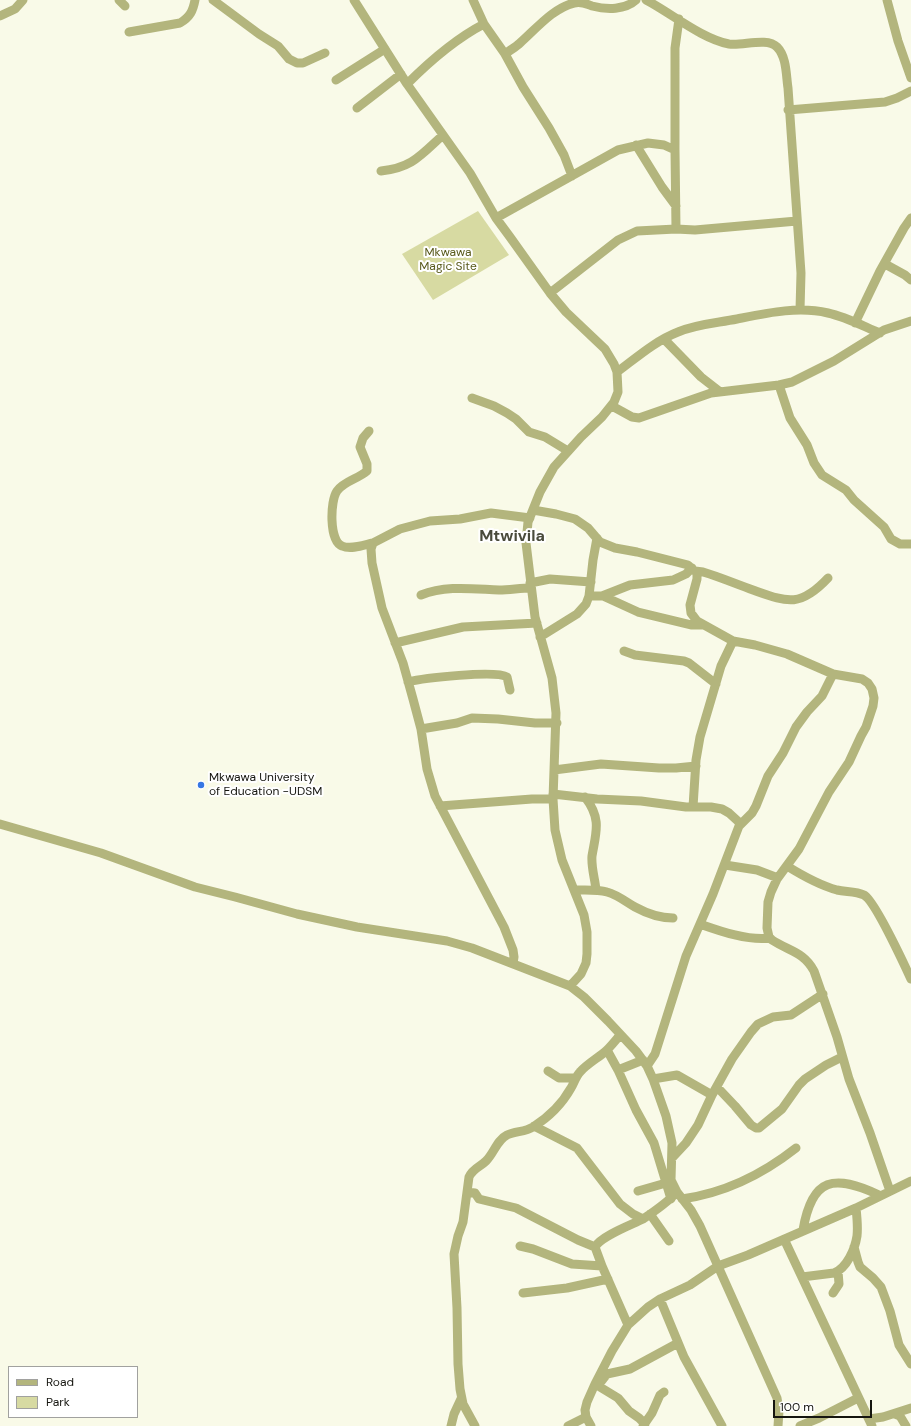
<!DOCTYPE html>
<html>
<head>
<meta charset="utf-8">
<style>
	body { margin:0 }
	#map { position:relative; width:911px; height:1426px; overflow:hidden; background:#f9fae8; font-family:"DM Sans",sans-serif }
	canvas { display:block }
	.legend { position:absolute; left:8px; top:1366px; width:130px; height:52px; box-sizing:border-box; background:#fff; border:1px solid #a1a19f; margin:0; padding:5px 7px; list-style:none; font-size:12px; color:#15150f }
	.legend li { display:flex; align-items:center; gap:8px; height:20px }
	.legend b { width:20px; border:1px solid #a1a19f }
	.scale { position:absolute; left:773px; top:1400px; width:99px; height:18px; box-sizing:border-box; border:2px solid #15150f; border-top:0; padding-left:5px; font-size:12px; line-height:14px; white-space:nowrap; color:#15150f; -webkit-text-stroke:3px #fff; paint-order:stroke }
</style>
</head>
<body>
<div id="map">
<canvas width="911" height="1426"></canvas>
<ul class="legend">
<li><b style="height:5px;background:#b3b57d"></b>Road</li>
<li><b style="height:11px;background:#d7daa2"></b>Park</li>
</ul>
<div class="scale">100 m</div>
</div>
<script>
const g = document.querySelector('canvas').getContext('2d');
g.lineJoin = 'round';
function fill(path, color) { g.fillStyle = color; g.fill(path, 'evenodd'); }
function trace(path, color, width, dash) { g.strokeStyle = color; g.lineWidth = width; g.lineCap = dash ? 'butt' : 'round'; g.setLineDash(dash || []); g.stroke(path); }
function drawText(font, color, halo, rows, align = 'center') {
  g.font = font + ' "DM Sans",sans-serif'; g.lineWidth = 4; g.setLineDash([]); g.textBaseline = 'middle'; g.strokeStyle = halo; g.fillStyle = color; for (const [text, x, y, turn = 0] of rows) {
    g.save(); g.translate(x, y); g.rotate((+turn || 0) * Math.PI / 180); g.textAlign = isNaN(turn) ? turn : align; if (halo) g.strokeText(text, 0, 0); g.fillText(text, 0, 0); g.restore();
  }
}
fill(new Path2D(`
	M478 211 509 255 433 300 402 254Z`), '#d7daa2');
trace(new Path2D(`
	M119 0 125 6
	M213 0 259 34 278 46 289 59 297 63H303L325 53
	M354 0 407 84 470 173 496 218 510 237 550 293 566 312 605 349 614 364 617 372 618 392 614 402 602 417 581 437 554 467 540 492 528 522 526 543 535 617 552 678 556 713 553 799 555 830 562 860 584 915 587 932V954L586 963 581 974 570 986
	M473 0 484 24 505 54 523 87 549 128 564 155 572 176
	M646 0C671 13 702 39 729 44 743 46 767 37 777 47 787 57 786 76 788 88L801 273 800 310
	M887 0 898 41 911 78
	M0 16 15 9 23 0
	M129 32 180 23C190 17 193 11 195 0
	M505 54C510 50 516 47 520 43 536 29 553 8 574 3 582 1 586 4 592 6 607 10 625 10 636 0
	M336 80 385 49
	M407 84C430 61 455 39 484 24
	M357 108 401 74
	M788 110 885 102 897 98 911 91
	M636 145 662 187 676 206
	M381 171C412 168 421 155 443 135
	M496 218 618 150 648 143 664 145 675 150
	M676 229 675 150V48L679 19
	M885 264 905 275 911 280
	M550 293 618 240 637 231 676 229 695 230 797 221
	M855 323 880 271 904 228 911 218
	M664 339 701 377 719 391
	M617 372C636 358 655 341 678 332 697 324 717 323 737 319 767 313 798 306 828 313 846 317 863 326 880 333
	M779 385 790 418 807 445 814 463 822 475 846 490 854 500 884 527 891 539 900 544H911
	M472 398 494 406 507 413 516 419 529 432 545 437 568 451
	M612 406 632 417 639 418 711 393 779 385 792 382 834 361 884 330 911 321
	M369 431 363 438 360 447 367 464V471C358 479 344 481 337 491 330 501 329 541 342 546 351 550 364 545 373 543
	M533 510 556 514 575 519 588 528 600 542 615 548 637 552 688 565 697 573V579L690 605 691 613 697 621 733 641 755 645 787 654 833 674 862 679 868 683 872 689 874 698 873 706 866 727 861 736 849 762 829 792 799 849 777 879 771 892 768 902 767 928 769 937 772 940C789 951 804 952 814 971L837 1037 849 1079 870 1133 890 1191
	M695 571 703 572C720 577 736 584 753 590 787 602 800 608 828 578
	M530 583 550 579 591 582
	M421 595C446 585 473 589 499 590 510 590 520 588 531 588
	M589 596H602L630 585 673 580 686 574 692 568
	M603 596 638 612 692 625H703
	M540 637 577 614 586 604 589 596 593 560 597 538
	M395 643 463 627 537 623
	M624 651 635 655 684 661 689 663 716 684
	M408 682C423 678 496 670 507 677L510 690
	M421 729 457 723 472 718 498 719 535 723H557
	M554 770 601 764 659 768H676L696 766
	M553 794 597 799 641 801 686 807H711L722 809 729 813 741 824
	M585 797C602 819 596 832 592 856 591 867 595 879 596 890
	M440 806 532 799H553
	M693 807 696 760 700 737 721 666 733 641
	M0 824 101 853 195 887 235 897 297 914 357 927 447 941 472 948 570 986 584 997 608 1021 636 1051 647 1066 653 1079 666 1116 672 1143 671 1180 677 1192 691 1210 700 1226 777 1398 779 1411 778 1426
	M725 865 757 870 778 878
	M787 866C803 876 819 885 837 890 846 892 856 891 864 895 875 901 904 964 911 979
	M574 890C585 890 597 889 607 892 618 895 626 902 635 907 646 913 660 918 673 918
	M700 924C720 931 748 941 770 938
	M513 963 514 957 513 950 504 927 435 796 427 769 421 729 413 699 403 663 382 608 372 563 371 549 373 543 400 529 430 521 460 519 491 513 530 518
	M607 1050 618 1070 636 1110 654 1143 671 1199
	M647 1066 655 1054 686 956 713 894 739 826 752 813 756 806 768 776 783 753 796 727 807 712 822 696 833 674
	M618 1070 643 1060
	M548 1071 559 1078H576
	M653 1079 677 1075 712 1095
	M717 1087 735 1106 751 1125 756 1128H759L782 1109 799 1085 805 1079 826 1065 842 1057
	M534 1126 577 1148 620 1204 633 1214 643 1219
	M672 1158 686 1143 698 1125 712 1095 732 1059 751 1032 758 1024 773 1017 791 1015 823 994
	M638 1191 666 1183
	M467 1192 475 1193 479 1199 516 1208 578 1240 595 1247
	M682 1199C725 1193 763 1174 796 1148
	M650 1214 669 1241
	M803 1230C812 1177 834 1174 879 1195
	M784 1239 872 1426
	M520 1246 533 1249 572 1264 602 1266
	M854 1247 858 1262 860 1267 873 1278 881 1287 890 1311 899 1345 911 1364
	M802 1277 834 1273C847 1268 855 1249 857 1236 858 1227 857 1217 856 1208
	M523 1293 567 1288 608 1279
	M833 1293 839 1284 838 1271
	M660 1299 684 1357 722 1426
	M628 1325 602 1266 595 1247C601 1236 631 1225 643 1219 655 1211 667 1203 677 1192
	M600 1383 607 1374 630 1369 678 1343
	M595 1384 618 1398 629 1411 639 1418 645 1424
	M895 1414 900 1416 906 1426
	M869 1419 883 1417 911 1408
	M451 1426 454 1414 461 1399
	M475 1426 463 1404 460 1389 458 1364 457 1308 454 1254 458 1236 463 1222 469 1177C473 1168 480 1167 486 1161 494 1153 497 1140 507 1135 516 1131 525 1132 533 1127 549 1117 562 1104 571 1088 574 1083 576 1076 580 1072 587 1064 598 1058 606 1051 611 1046 616 1040 620 1035
	M568 1426 586 1417
	M591 1426 586 1417 585 1410 587 1402 595 1384 612 1351 628 1325 648 1307 660 1299 690 1285 718 1266 748 1255 856 1208 911 1181
	M643 1426 652 1413 660 1395 664 1392
	M800 1426 819 1418 858 1398`), '#b3b57d', 9);
for (const [x, y, r, color] of [
	[201,785,4,"#3676e4"]
]) { const dot = new Path2D(); dot.arc(x, y, r, 0, 2 * Math.PI); g.fillStyle = color; g.fill(dot); trace(dot, '#fff', 1.5); }
drawText('12px', '#595a1c', '#fff', [
	["Mkwawa",448,253],
	["Magic Site",448,267]
]);
drawText('12px', '#15150f', '#fff', [
	["Mkwawa University",209,778],
	["of Education -UDSM",209,792]
], 'left');
drawText('bold 16px', '#4a4b3c', '#fff', [
	["Mtwivila",512,537]
]);
</script>
</body>
</html>
